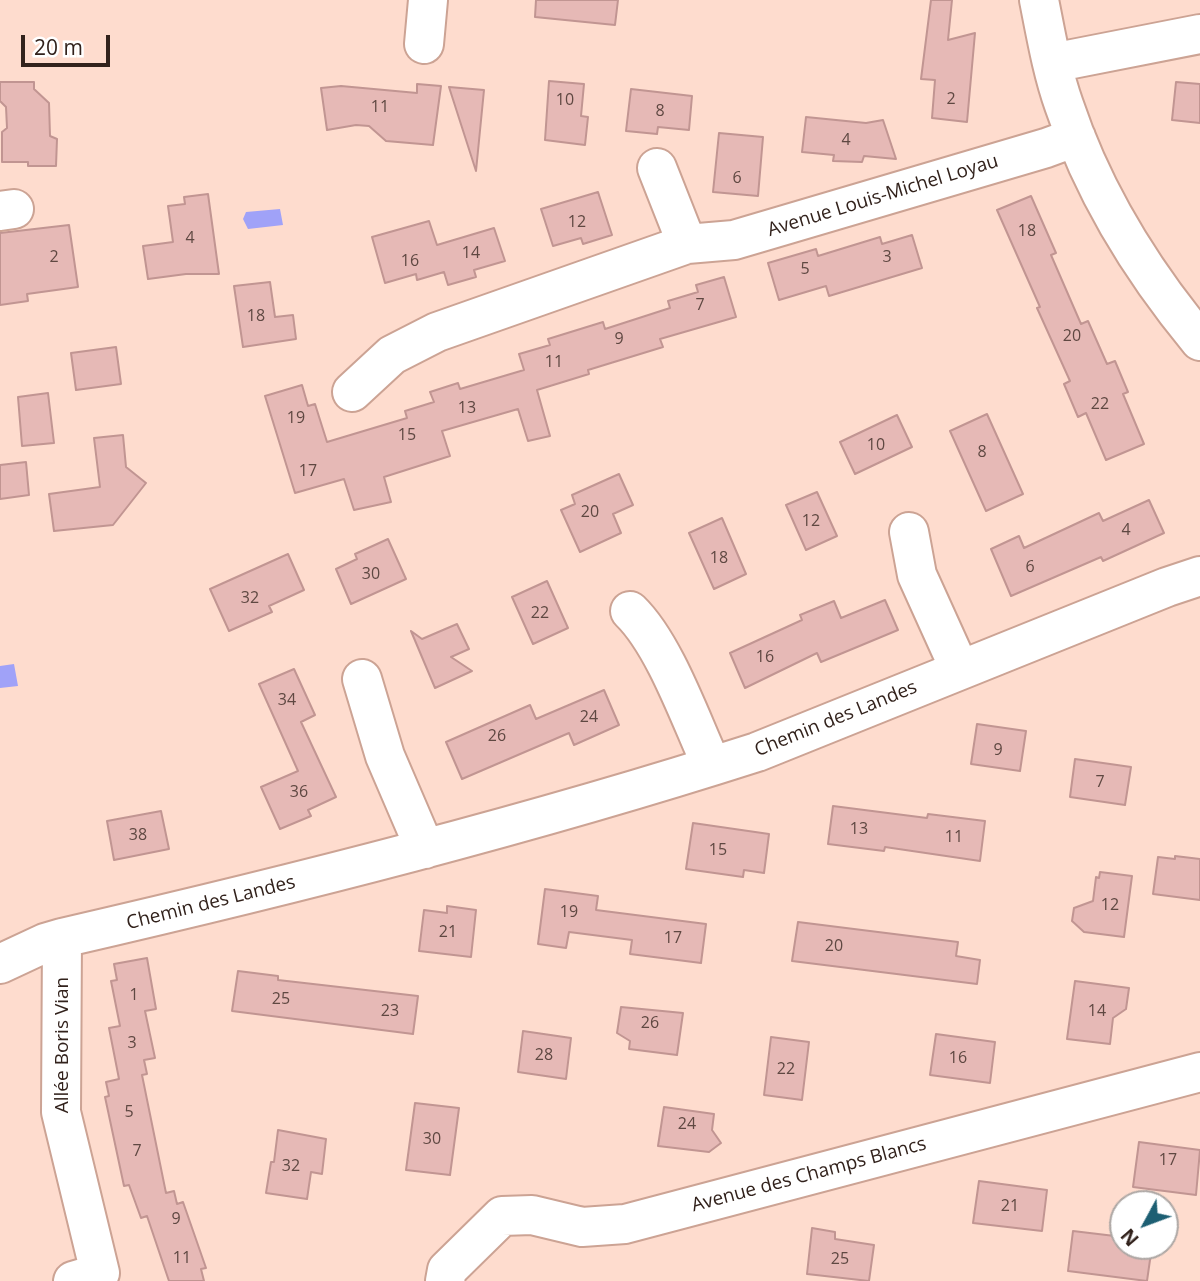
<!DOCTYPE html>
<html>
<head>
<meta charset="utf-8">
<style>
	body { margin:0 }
	#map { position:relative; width:1200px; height:1281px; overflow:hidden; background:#fedcce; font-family:"Open Sans",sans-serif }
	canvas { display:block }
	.north { position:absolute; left:1109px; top:1190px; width:70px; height:70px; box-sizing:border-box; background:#fff; border:2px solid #ada7a4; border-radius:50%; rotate:229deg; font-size:19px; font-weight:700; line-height:28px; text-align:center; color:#32221c }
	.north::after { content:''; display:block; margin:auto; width:24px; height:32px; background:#1d5f73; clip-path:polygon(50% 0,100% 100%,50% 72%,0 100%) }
	.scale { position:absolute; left:21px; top:35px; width:89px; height:32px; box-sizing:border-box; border:4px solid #32221c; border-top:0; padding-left:9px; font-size:21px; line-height:24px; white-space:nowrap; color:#32221c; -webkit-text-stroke:5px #fff; paint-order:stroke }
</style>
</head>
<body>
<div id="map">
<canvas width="1200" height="1281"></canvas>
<div class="north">N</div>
<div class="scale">20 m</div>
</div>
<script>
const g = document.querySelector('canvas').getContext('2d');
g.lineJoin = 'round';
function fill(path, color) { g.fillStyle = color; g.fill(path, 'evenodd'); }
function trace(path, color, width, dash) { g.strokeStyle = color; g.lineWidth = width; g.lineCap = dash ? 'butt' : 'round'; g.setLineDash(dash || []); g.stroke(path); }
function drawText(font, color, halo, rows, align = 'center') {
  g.font = font + ' "Open Sans",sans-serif'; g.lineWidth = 7; g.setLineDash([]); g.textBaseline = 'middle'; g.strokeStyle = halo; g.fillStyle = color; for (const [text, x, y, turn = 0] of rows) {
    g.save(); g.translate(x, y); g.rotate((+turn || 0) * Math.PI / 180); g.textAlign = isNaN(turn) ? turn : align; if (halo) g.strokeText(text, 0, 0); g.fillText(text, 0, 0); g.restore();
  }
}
fill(new Path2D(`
	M280 209 283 225 248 229 243 219 246 212Z
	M14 664 18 686 0 688V666Z`), '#a0a2f8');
const building = new Path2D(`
	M536 0H618L615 25 535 17Z
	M931 0H952L948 40 975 33 967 122 932 118 935 80 921 79Z
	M549 81 584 84 581 116 588 117 585 145 545 140Z
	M0 82H34V89L49 103 50 136 57 139 56 166H28V162H2V132L7 128 6 107 0 101Z
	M1176 82 1200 84V123L1172 120Z
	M417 84 441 86 433 145 386 141 369 126 356 125 327 130 321 88 341 86 417 93Z
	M449 87 484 90 476 171Z
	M631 89 692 96 689 130 658 127 657 134 626 131Z
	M806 117 866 123 883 120 896 159 864 156 862 162 833 161 834 155 802 152Z
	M719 133 763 137 758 196 713 192Z
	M598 192 612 235 583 244 581 238 553 246 541 209Z
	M208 194 219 274H186L148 279 143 246 173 242 168 206 185 204 184 197Z
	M1031 196 1056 253 1051 255 1081 324 1088 321 1107 364 1115 361 1128 392 1123 394 1144 444 1106 460 1086 413 1078 417 1064 384 1070 381 1037 308 1040 307 997 210Z
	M429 221 437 245 494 228 505 261 474 270 476 277 448 285 444 272 417 280 416 274 385 283 372 237Z
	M69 225 78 287 27 294 28 301 0 305V233Z
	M912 235 922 268 829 296 826 286 779 300 768 263 816 249 818 256 880 237 882 244Z
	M724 277 736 317 660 339 663 347 588 370 589 374 537 390 550 436 528 441 518 409 442 431 450 456 384 477 391 502 354 510 344 479 295 493 265 396 302 385 308 406 315 404 327 442 407 418 405 411 434 402 430 392 458 383 460 389 524 370 519 354 550 345 548 339 603 322 605 329 670 308 668 301 698 292 696 285Z
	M270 282 275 317 293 315 296 339 243 347 234 286Z
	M116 347 121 384 76 390 71 353Z
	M48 393 54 443 22 446 18 397Z
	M987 414 1023 494 986 511 950 431Z
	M897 415 912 447 855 474 840 442Z
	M123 435 126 467 146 483 113 525 54 531 49 494 100 487 94 438Z
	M26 462 29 495 0 499V465Z
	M619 474 633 505 613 514 621 533 580 552 561 510 575 504 572 495Z
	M817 492 837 536 806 550 786 505Z
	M1149 500 1164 533 1103 561 1101 557 1011 596 991 549 1019 536 1024 548 1099 513 1103 521Z
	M722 518 746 574 714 589 689 533Z
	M388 539 406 579 351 604 336 569 357 559 355 554Z
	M288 554 304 590 269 606 272 612 229 631 210 589Z
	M547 581 568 628 533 644 512 597Z
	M885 600 898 630 821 662 817 653 745 688 730 653 802 620 800 615 834 601 841 618Z
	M457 624 469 649 451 657 472 671 435 688 411 631 422 639Z
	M294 669 315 715 301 722 336 797 308 810 311 816 280 829 261 787 298 771 259 684Z
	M604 690 619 725 574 745 569 733 462 779 446 742 530 705 536 719Z
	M977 724 1026 731 1020 771 971 764Z
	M1075 759 1131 767 1125 805 1070 797Z
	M833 806 927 818 928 814 985 821 980 861 885 847 884 851 828 844Z
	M161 811 169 849 114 860 107 821Z
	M693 823 769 834 764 873 744 870 743 877 686 869Z
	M1175 856 1200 859V900L1153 894 1158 857 1175 859Z
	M1100 872 1132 876 1124 937 1084 932 1072 921 1074 908 1093 901 1096 877 1099 878Z
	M545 889 598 896 596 910 706 924 701 963 630 954 632 940 569 932 566 948 538 944Z
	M447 906 476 910 471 957 419 951 424 910 447 913Z
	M798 922 958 942 956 956 980 960 977 984 792 961Z
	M147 958 156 1009 145 1011 155 1058 144 1060 147 1074 142 1075 166 1193 174 1191 177 1204 183 1202 206 1268 201 1269 204 1281H169L147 1216 141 1218 129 1185 124 1186 105 1097 109 1096 106 1082 119 1079 109 1028 120 1026 111 981 117 980 114 964Z
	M238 971 278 976V980L418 996 413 1034 232 1011Z
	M1075 981 1129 988 1126 1009 1113 1018 1110 1044 1067 1039Z
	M621 1007 683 1013 677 1055 629 1049 630 1041 617 1033Z
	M523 1031 571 1038 566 1079 518 1072Z
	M936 1034 995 1042 990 1083 930 1075Z
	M771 1037 809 1042 802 1100 764 1095Z
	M415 1103 459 1108 450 1175 406 1170Z
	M664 1107 714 1114 712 1130 721 1143 709 1152 658 1146Z
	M278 1130 326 1139 322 1174 311 1172 307 1199 266 1193 271 1162H274Z
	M1139 1142 1200 1150 1196 1195 1133 1187Z
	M979 1181 1047 1190 1042 1231 973 1223Z
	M812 1228 835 1232V1239L874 1245 869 1281 807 1274Z
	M1073 1231 1123 1237V1246H1152L1147 1281 1068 1271Z`);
fill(building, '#e6b9b6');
trace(building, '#c19592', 2);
const minor = new Path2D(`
	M1039 0C1046 35 1052 71 1064 105 1093 192 1141 270 1200 341
	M424 44 428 0
	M1052 63 1200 34
	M657 168 687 244
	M0 211 14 209
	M352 392 392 355 437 332 687 244 734 240 1046 148 1076 137
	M909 532 917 575 960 670
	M630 611C665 645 691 721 712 766
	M362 679 385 756 425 849
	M62 938 61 1112 100 1273 73 1281
	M0 964 45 943 62 938C296 884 529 825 757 752L1167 587 1200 576
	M445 1281 447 1270 502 1216 532 1215 582 1227 625 1224 1200 1072`);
trace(minor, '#cca394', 42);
trace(minor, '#fff', 38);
drawText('16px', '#5f4842', null, [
	["2",951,99],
	["10",565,100],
	["11",380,107],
	["8",660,111],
	["4",846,140],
	["6",737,178],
	["12",577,222],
	["18",1027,231],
	["4",190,238],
	["14",471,253],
	["2",54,257],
	["3",887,257],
	["16",410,261],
	["5",805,269],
	["7",700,305],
	["18",256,316],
	["20",1072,336],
	["9",619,339],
	["11",554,362],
	["22",1100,404],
	["13",467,408],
	["19",296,418],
	["15",407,435],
	["10",876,445],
	["8",982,452],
	["17",308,471],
	["20",590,512],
	["12",811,521],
	["4",1126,530],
	["18",719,558],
	["6",1030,567],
	["30",371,574],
	["32",250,598],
	["22",540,613],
	["16",765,657],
	["34",287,700],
	["24",589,717],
	["26",497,736],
	["9",998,750],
	["7",1100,782],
	["36",299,792],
	["13",859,829],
	["38",138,835],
	["11",954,837],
	["15",718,850],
	["12",1110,905],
	["19",569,912],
	["21",448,932],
	["17",673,938],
	["20",834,946],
	["1",134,995],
	["25",281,999],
	["23",390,1011],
	["14",1097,1011],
	["26",650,1023],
	["3",132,1043],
	["28",544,1055],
	["16",958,1058],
	["22",786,1069],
	["5",129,1112],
	["24",687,1124],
	["30",432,1139],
	["7",137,1151],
	["17",1168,1160],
	["32",291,1166],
	["21",1010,1206],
	["9",176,1219],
	["11",182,1258],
	["25",840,1259]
]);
drawText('19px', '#32221c', '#fff', [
	["Avenue Louis-Michel Loyau",883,196,-17],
	["Chemin des Landes",836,719,-22],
	["Chemin des Landes",211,903,-14],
	["Allée Boris Vian",63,1045,-90],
	["Avenue des Champs Blancs",809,1175,-15]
]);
</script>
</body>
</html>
